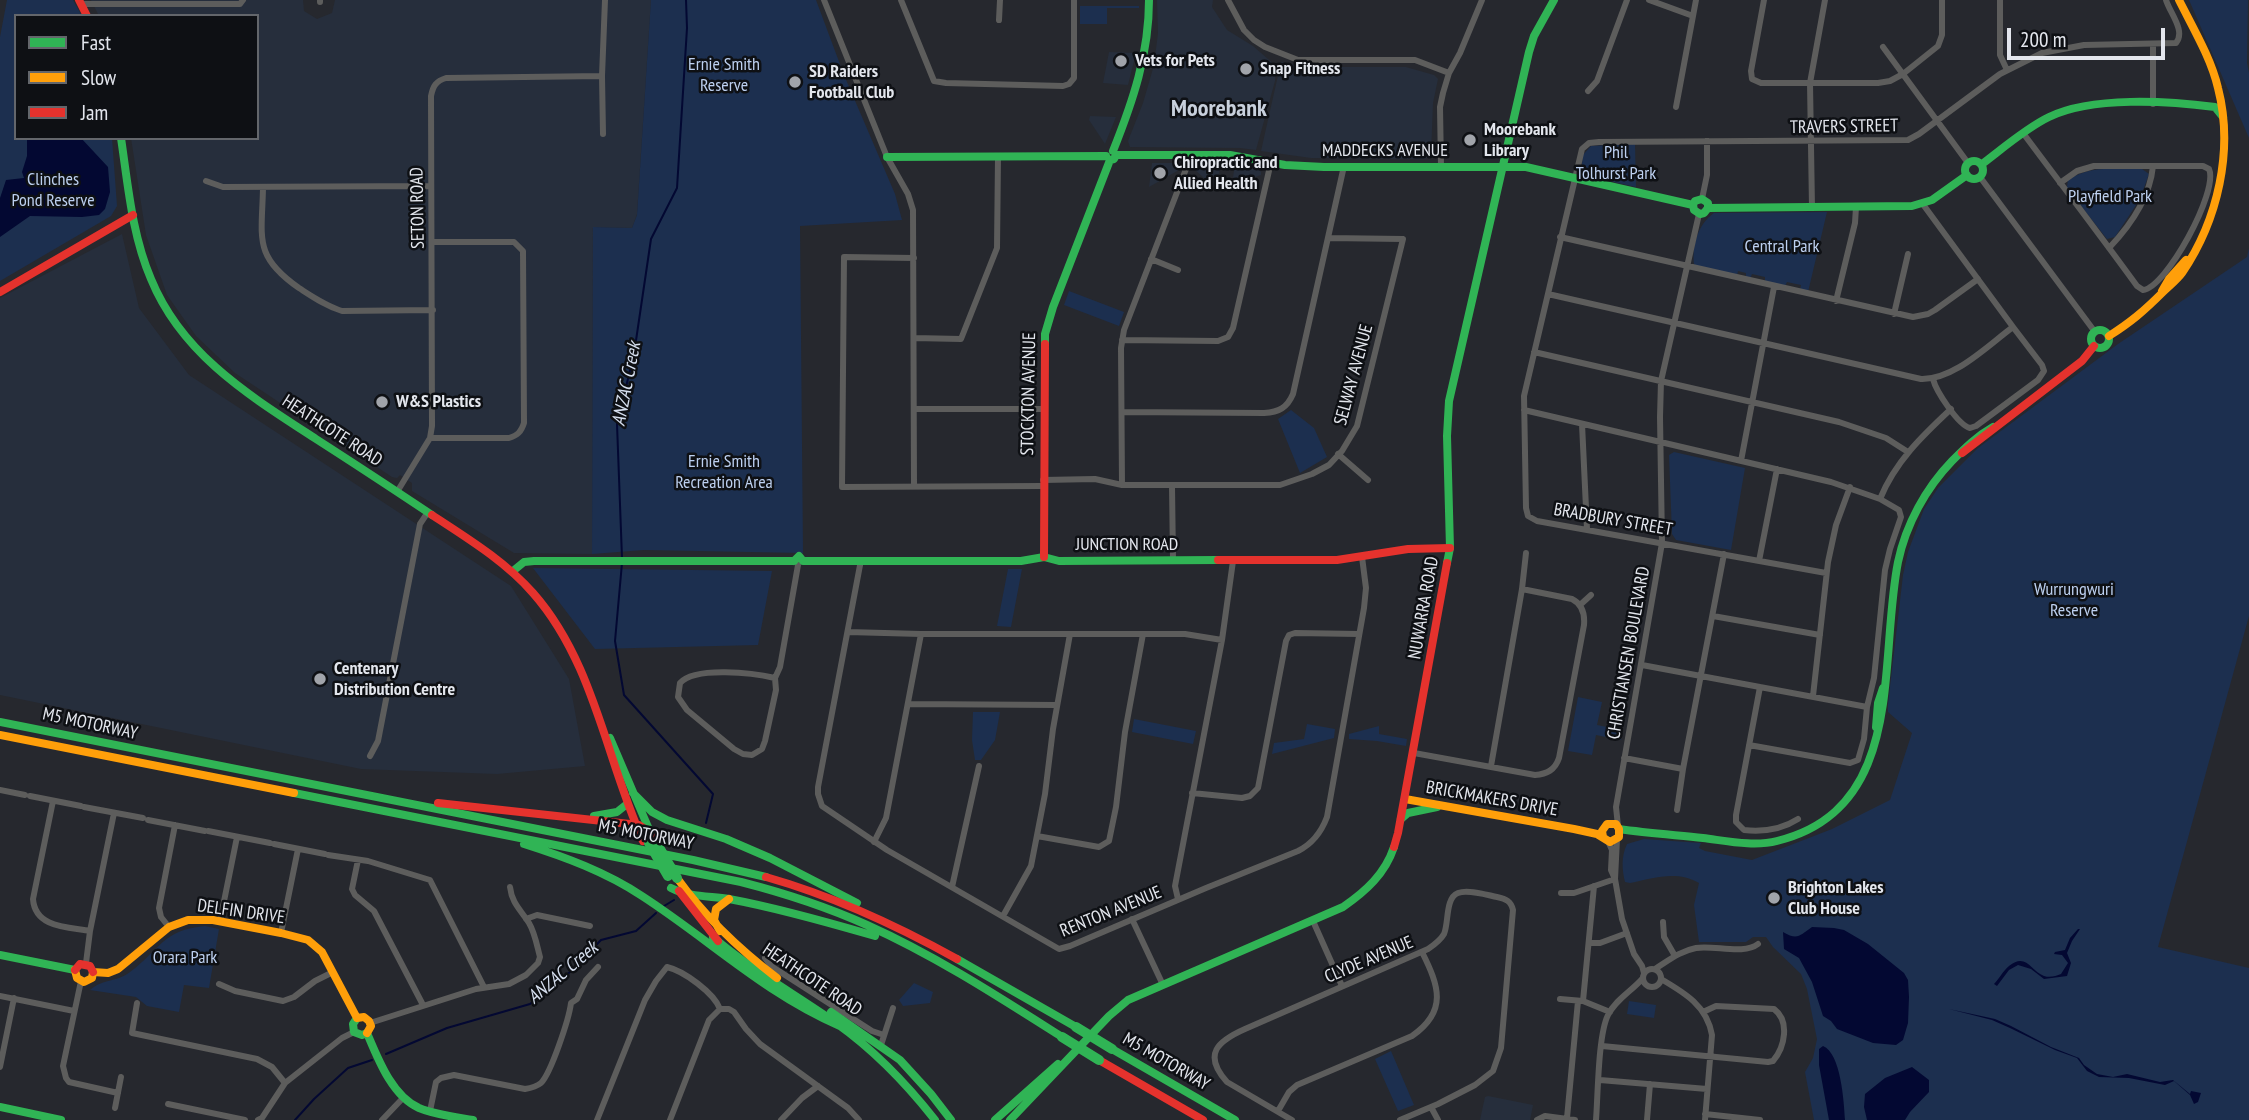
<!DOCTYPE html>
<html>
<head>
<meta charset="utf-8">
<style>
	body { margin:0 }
	#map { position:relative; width:2249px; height:1120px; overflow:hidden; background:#26282e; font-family:"PT Sans Narrow",sans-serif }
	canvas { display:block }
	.legend { position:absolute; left:14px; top:14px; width:245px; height:126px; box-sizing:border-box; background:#0e1014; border:2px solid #63666b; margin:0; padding:9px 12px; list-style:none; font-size:21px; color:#e3e6ed }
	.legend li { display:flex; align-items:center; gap:14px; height:35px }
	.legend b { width:35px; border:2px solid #63666b }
	.scale { position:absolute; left:2007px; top:28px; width:158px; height:32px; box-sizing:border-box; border:4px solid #e3e6ed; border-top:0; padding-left:9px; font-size:21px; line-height:24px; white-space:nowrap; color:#e3e6ed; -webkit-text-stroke:5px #0e1014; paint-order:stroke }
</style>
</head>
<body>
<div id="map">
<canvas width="2249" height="1120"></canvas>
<ul class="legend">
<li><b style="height:9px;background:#30b455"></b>Fast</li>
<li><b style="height:9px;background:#ff9f0a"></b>Slow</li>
<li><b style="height:9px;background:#e5322d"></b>Jam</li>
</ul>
<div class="scale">200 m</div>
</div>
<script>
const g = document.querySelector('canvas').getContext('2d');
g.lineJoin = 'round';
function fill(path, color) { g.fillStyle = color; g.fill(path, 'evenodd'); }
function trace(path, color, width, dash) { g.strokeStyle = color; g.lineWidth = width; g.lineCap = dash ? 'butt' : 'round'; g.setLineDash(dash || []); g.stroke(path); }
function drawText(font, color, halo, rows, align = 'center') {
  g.font = font + ' "PT Sans Narrow",sans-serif'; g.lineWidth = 5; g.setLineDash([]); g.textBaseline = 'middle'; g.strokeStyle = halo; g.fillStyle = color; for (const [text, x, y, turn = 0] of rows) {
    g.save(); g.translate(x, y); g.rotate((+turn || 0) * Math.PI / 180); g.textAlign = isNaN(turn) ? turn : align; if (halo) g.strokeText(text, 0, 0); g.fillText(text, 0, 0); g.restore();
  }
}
fill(new Path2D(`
	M91 0H303L304 11 317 19 332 13 335 0H651L637 214 632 228 593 227 592 554 514 553 412 491V483L400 475 397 478 392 477 235 373 196 336 167 295 146 235 131 138H257V16H99Z
	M1157 0H1213L1212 7 1227 30 1253 46 1276 66 1275 81 1256 150 1240 148 1130 147 1128 141 1143 103 1154 65 1158 33Z
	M1109 52 1136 53 1128 85 1103 83Z
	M1281 62 1306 67H1406L1434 75 1438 79 1433 103 1431 155 1425 159 1311 158 1261 151Z
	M1090 116 1116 117 1105 144 1089 120Z
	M1152 163H1173L1179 170 1149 187Z
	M1202 163H1221L1216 189 1194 169Z
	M1235 163 1256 166 1261 172V175L1232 185Z
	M122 234 139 308 189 375 511 586 569 679 585 766 497 774 361 769 0 695V298Z
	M1488 1096 1533 1105 1530 1120H1480L1485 1097Z`), '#262e3c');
fill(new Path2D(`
	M7 0H73L82 16H16V138H112L117 206 111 216 0 281V37Z
	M651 0H816L844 75 895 194 902 220 800 226 803 553 644 550 592 554 593 227 632 228 637 215Z
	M2189 0H2248L2247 63 2249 73V138Z
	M1080 6H1139V8H1107V24H1080Z
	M1635 144 1636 187 1587 176 1581 172 1583 155 1591 146Z
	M2142 169 2149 174 2140 199 2115 237 2107 239 2070 192 2067 187 2068 180C2091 165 2116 169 2142 169Z
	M1827 212 1808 292 1800 290 1801 285 1787 282 1785 286 1765 282V277L1752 274 1750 279 1746 277V273L1738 271 1737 276 1697 267 1694 264C1692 245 1698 224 1714 213Z
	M2249 248V616L2158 947 2249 968V1120H1814L1805 1072 1813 1058 1817 1039 1807 989 1801 974 1773 947 1766 937H1753L1746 942H1699L1694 905 1699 883C1677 870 1653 878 1630 883L1625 882C1622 869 1621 857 1627 844L1644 839 1701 843 1699 848 1705 851 1752 860 1832 829 1890 800 1912 733 1888 712V704L1903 575 1908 552 1924 509 1938 488 1978 448 2118 344 2247 257Z
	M1069 291 1124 312 1119 326 1064 305Z
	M1291 410 1314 428 1327 457 1300 473 1278 419Z
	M1674 452 1745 468 1731 550 1676 540 1672 534 1669 455Z
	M533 568 772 571 758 645 595 649Z
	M1008 569H1022L1011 627 997 626Z
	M1578 697 1602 702 1597 725 1622 730 1621 740 1596 735 1592 755 1568 751Z
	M973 712H1000L995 740 981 760H975L972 740Z
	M1134 719 1196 731 1193 744 1132 732Z
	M1307 724 1335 729 1334 738 1272 754 1274 743 1304 739Z
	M1379 726V734L1407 739 1406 746 1377 741 1349 739V734Z
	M205 926 219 929 209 988 184 985 179 1012 147 1006 136 997 90 990C104 978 115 983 130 972 160 950 162 930 205 926Z
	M914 983 933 992 930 1003 903 1006 899 1000Z
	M1629 1001 1656 1005 1654 1018 1627 1014Z
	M1391 1051 1414 1105 1398 1111 1375 1059Z`), '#1c2f4f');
fill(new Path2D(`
	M27 138H81L108 167 110 192 105 209 99 215 82 217 30 216 0 237V198L6 180 24 178 22 172 27 156Z
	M1812 927 1834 928 1844 930 1868 944 1904 973 1908 980 1909 997 1908 1023 1903 1040 1896 1045 1873 1043 1837 1029 1831 1021 1823 1016 1812 982 1799 958 1784 949 1783 932C1798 941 1800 935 1812 927Z
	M2078 929H2080L2072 941 2067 953 2071 963 2067 976 2044 979 2031 969 2018 965 2009 970 1997 986 1994 984C1999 979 2003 971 2009 966 2026 952 2031 971 2044 976 2050 978 2056 976 2061 974L2068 963 2062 955 2054 954 2055 952 2065 950 2070 938Z
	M1949 1009 1995 1019 2011 1026 2051 1047 2079 1058 2084 1065 2097 1074 2113 1077 2127 1074 2160 1082 2173 1080 2190 1094 2191 1091 2201 1093 2198 1102 2194 1104 2190 1095 2174 1081 2165 1085 2129 1078 2099 1077 2087 1071 2077 1058 2055 1050 2010 1028 1992 1020Z
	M1823 1046C1841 1053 1844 1102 1845 1120H1829L1819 1065V1049Z
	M1912 1067 1929 1080V1092L1910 1112 1905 1120H1867L1864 1107 1865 1094 1885 1078Z`), '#030832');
trace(new Path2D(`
	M622 558 617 424 634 354 651 239 677 188 687 28 686 0
	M622 563 615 641 624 695 713 794 706 823
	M664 906 674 900
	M386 1054 447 1028 530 1004 570 972 601 940 636 931 656 913
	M295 1120 314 1099 348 1068 372 1060`), '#030832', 2);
trace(new Path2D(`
	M824 0 887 157 908 194 913 210 914 486
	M901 0 934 81 946 83 1063 86 1069 84 1074 78V0
	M1228 0 1244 30 1254 40 1265 47 1298 60H1415L1449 73
	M1649 0 1693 16
	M1764 0 1751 71 1752 79 1761 83H1878L1890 81 1903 74 1938 46 1942 35V0
	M2000 0V55L2007 70
	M320 2V0
	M81 4H240L243 0
	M999 20 1000 0
	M2153 45V104
	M1883 47 1968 163
	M1588 91 1597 81 1627 0
	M1676 107 1696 0
	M2023 133C2061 184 2100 235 2137 286L2143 290C2166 288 2219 191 2209 169L2203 166H2094L2077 171 2060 183
	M603 134 602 76 605 0
	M1441 167 1440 107 1443 93 1449 73 1460 53 1482 0
	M1980 177 2095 332
	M206 181 223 187 431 186
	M263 188C262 238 253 256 299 288 313 297 326 306 342 311L433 310
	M1702 199 1707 175V141
	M1922 203 2013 327
	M1812 208 1810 83 1825 0
	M1560 237 1913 317 1928 314 1935 310 1978 279
	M2109 248C2130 226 2150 197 2153 166
	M914 258 844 257 842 487 1043 486
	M1151 259 1178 270
	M1548 294 1921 379C1954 380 1987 346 2013 327L2042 365 2044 371 2038 380 1976 426 1970 428C1958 425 1936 391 1933 379
	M1836 301 1855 223 1856 207
	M1894 314 1908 254
	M914 338 961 339 997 248 998 157
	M1122 340 1218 341 1228 337 1233 328 1271 162
	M1534 352 1839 422 1886 438 1908 452
	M914 409H1044
	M1524 410 1831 482 1880 499 1899 510 1901 517 1890 549 1885 570 1874 678 1867 707 1864 739 1858 760 1850 763 1749 745
	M1122 412 1264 413C1279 412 1287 408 1293 394L1344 166
	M1582 424 1587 529
	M430 438H509C518 435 521 432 524 423L523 251 514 242H432
	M1338 454 1368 480
	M1741 461 1774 287
	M1043 480 1095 479 1122 485H1280L1312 474 1329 465 1342 451 1357 426 1403 239 1328 238
	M1122 485 1121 348 1124 330 1191 156
	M1172 486 1173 560
	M397 492 430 438 432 426 431 96C433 86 436 81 446 78L602 76
	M1880 499C1895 462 1922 436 1951 409
	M861 560 818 787V794L822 806 887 850 1059 949 1070 946 1206 888 1298 851C1312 844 1321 833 1327 817L1364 608 1366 588 1362 557
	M1759 561 1777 469
	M1826 573 1537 521 1528 516 1526 508 1524 396 1582 149 1589 143 1599 142 1908 140 1919 134 2000 74 2042 53 2084 45 2176 43C2186 31 2170 13 2166 0
	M1580 605 1591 595
	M1713 616 1820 635
	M848 632 921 634H1185L1222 640
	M1642 665 1867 707
	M775 678C754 673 695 666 680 683L678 697 687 710 734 749 743 754 752 755 762 749 765 741 776 690 775 678 780 667 798 565
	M1760 687 1736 815V822L1744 830C1763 832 1781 830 1798 819
	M1813 696 1828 562 1836 525 1850 487
	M909 704 1057 705
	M1414 753 1535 775C1547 774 1555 770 1559 758L1584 625C1585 613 1582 604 1572 599L1522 589
	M370 756 378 741 420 524 428 512
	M1624 758 1683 769
	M1491 766 1522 589 1526 553
	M0 790 25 795
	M1192 793 1242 798 1250 796 1258 788 1286 641 1289 635 1295 633 1359 634
	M30 796 81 806
	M53 801 33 899C35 928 68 927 90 931
	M84 807 143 818
	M1677 810 1683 769 1724 554
	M148 820 205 831
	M1618 826 1616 807 1662 543 1660 417 1661 381 1699 214
	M208 831 270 843
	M1037 836 1099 847 1109 841 1116 807 1125 732 1143 634
	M1608 841 1612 850 1611 870 1615 879 1622 919 1634 954 1642 966 1644 973
	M874 842 886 818 921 634
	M274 844 325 854
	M328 855 368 861 430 880 484 987
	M358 860 352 889 355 895 374 911 423 1005
	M1615 879 1617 839
	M952 887 979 766
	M1561 893H1574L1615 879
	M1178 899 1175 886 1222 640 1233 561
	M1003 916 1031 866 1045 794 1053 729 1070 634
	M526 919 537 915 590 926
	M1132 919 1163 985
	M220 921 237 837
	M1313 921 1342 986
	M1663 922 1664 937 1675 956
	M169 927 161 917 159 908 175 825
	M281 933 298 849
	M1590 943H1600L1627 933
	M765 958 771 966 872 1031 884 1035
	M86 963 90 931 114 813
	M1643 978a9 9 0 1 1 18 0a9 9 0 1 1-18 0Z
	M1655 969C1668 961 1680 951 1696 948 1714 945 1744 955 1758 944
	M1661 979C1685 993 1707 1006 1712 1035L1705 1120
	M81 981 63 1066 66 1078 69 1082 118 1093
	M219 984 235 991 283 1001 294 997 315 981 333 972
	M0 996 74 1011
	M1560 999 1583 1001 1610 1012
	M1583 1001 1594 886
	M137 1003 132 1033 257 1059 272 1067 285 1083
	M720 1009H729L734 1012 746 1029 760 1044 848 1108 859 1120
	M370 1023 476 989 509 984 526 975 538 963 540 957C537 946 535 933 529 923 521 910 512 904 510 887
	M881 1045 893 1008
	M1602 1046 1768 1062 1773 1061C1785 1047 1790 1021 1774 1009L1716 1006 1703 1012
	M0 1067 14 998
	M1600 1080 1707 1089
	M168 1104 245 1120
	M1431 1107 1438 1120
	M115 1108 121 1077
	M430 1111 436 1082 441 1078 454 1075 525 1089C531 1088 536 1087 541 1083 551 1073 569 1019 571 1003L577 999 586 980 598 967
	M1278 1111 1289 1092 1297 1085 1412 1036C1448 1011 1439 986 1422 952
	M1705 1114 1760 1120
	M1567 1118 1578 1001
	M258 1120 262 1118 285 1083 342 1038 354 1032
	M382 1120 403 1098
	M597 1120 645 1000 656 981 667 967C684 971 714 993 720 1009
	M670 1120 709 1020 720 1009
	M781 1120 802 1098 818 1086
	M1292 1120 1227 1082C1202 1054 1218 1041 1245 1029L1428 949C1434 945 1440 941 1444 934 1449 923 1445 898 1458 893 1468 889 1487 895 1497 897 1506 899 1511 901 1513 910L1501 1048 1493 1071 1475 1085 1438 1104 1400 1120
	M1537 1120 1545 1116 1575 1120
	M1596 1120C1598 1095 1598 1035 1608 1015 1616 999 1632 991 1643 978
	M1647 1120 1650 1084`), '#5d5d5c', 6);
trace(new Path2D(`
	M121 138C128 185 132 235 151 279 182 355 250 396 316 439 355 464 393 489 432 515
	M1113 151C1133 101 1149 54 1149 0
	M1116 155H1230L1285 165 1324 167H1526L1693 205
	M887 157 1106 156
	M1965 170a9 9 0 1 1 18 0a9 9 0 1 1-18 0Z
	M1982 164C2002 149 2026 128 2049 117 2092 96 2168 101 2215 107L2223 117
	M1693 205 1694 210 1700 214 1704 213 1708 208
	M1693 205 1695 201 1702 199 1708 203V208
	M1708 208 1912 206 1932 200 1967 175
	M2091 339a9 9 0 1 1 18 0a9 9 0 1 1-18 0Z
	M1045 344V334L1053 307 1110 160 1114 159 1116 155
	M794 561 799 556 803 561H1021L1044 557 1059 561 1218 560
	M1447 563 1450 548 1447 436 1449 401 1529 52 1534 36 1554 0
	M513 571 524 562 534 561H794
	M0 722 693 860 766 877
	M1876 727 1878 703 1883 688
	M610 738 651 834
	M294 793 741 882C784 893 827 907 867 925 936 956 999 997 1062 1037
	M633 793 652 812 667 820 726 839 770 858 857 903
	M594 816 617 812 627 804
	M1401 819 1408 813 1437 807
	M1619 829C1647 833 1675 835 1703 838 1727 841 1754 847 1777 841 1907 809 1878 663 1898 562 1906 524 1926 488 1952 461 1965 448 1977 436 1993 427
	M524 844C565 857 606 872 642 896 710 940 764 993 840 1026
	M671 888C688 897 710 896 729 899 778 908 827 922 875 936
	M713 937C751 970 795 994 836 1023 874 1050 906 1083 935 1120
	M0 955 75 970
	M957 959 1076 1027
	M831 1012 900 1060 931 1094 951 1120
	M357 1018 353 1024 354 1032 362 1035 367 1033
	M367 1033C378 1059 392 1096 419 1108 436 1115 455 1117 473 1120
	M1112 1049 1235 1120
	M0 1107 61 1120
	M995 1120 1058 1064
	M1010 1120 1109 1016 1128 1000 1343 907C1366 891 1385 874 1394 847`), '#30b455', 8);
trace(new Path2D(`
	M2162 291 2169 279 2186 260
	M2109 336C2131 322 2144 311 2163 292 2169 286 2177 280 2182 273 2218 220 2234 150 2218 88 2211 58 2193 28 2179 0
	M0 735 294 793
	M1405 799 1574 829 1597 834 1610 842 1619 837V829L1616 824H1607L1602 831 1603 837
	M677 878C705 917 739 949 777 978
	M720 931 714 920 716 909 729 899
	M75 970 77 978 84 982 92 978 93 972
	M93 972 108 973 118 969 169 927 188 920H213L281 933 308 940 322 952 357 1018
	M357 1018 364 1017 369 1021 371 1026 367 1033`), '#ff9f0a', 8);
trace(new Path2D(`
	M79 0 87 16
	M0 292 133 215
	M1962 453 2082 361 2094 346
	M432 515C467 538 505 561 533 593 594 662 606 759 643 841
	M1044 557 1045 344
	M1218 560H1337L1408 549 1450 548
	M438 803 639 825 648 831 653 838
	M1394 847 1398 833 1447 563
	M766 877C833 896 896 925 957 959
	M679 891 718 941
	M75 970 80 964 90 966 93 972
	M1099 1060 1203 1120`), '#e5322d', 8);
trace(new Path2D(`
	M649 843 668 876
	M657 844 677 878
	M1076 1027 1112 1049
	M1062 1037 1099 1060`), '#30b455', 10);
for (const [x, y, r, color] of [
	[1121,61,7,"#a1a4aa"],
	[1246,69,7,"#a1a4aa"],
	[795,82,7,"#a1a4aa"],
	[1470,140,7,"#a1a4aa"],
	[1160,173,7,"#a1a4aa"],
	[382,402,7,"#a1a4aa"],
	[320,679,7,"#a1a4aa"],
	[1774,898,7,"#a1a4aa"]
]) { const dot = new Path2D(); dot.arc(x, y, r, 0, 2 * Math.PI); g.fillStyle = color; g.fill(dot); trace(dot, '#0e1014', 2.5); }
drawText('bold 18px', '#e3e6ed', '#0e1014', [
	["Vets for Pets",1135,61],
	["Snap Fitness",1260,69],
	["SD Raiders",809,72],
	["Football Club",809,93],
	["Moorebank",1484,130],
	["Library",1484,151],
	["Chiropractic and",1174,163],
	["Allied Health",1174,184],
	["W&S Plastics",396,402],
	["Centenary",334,669],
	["Distribution Centre",334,690],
	["Brighton Lakes",1788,888],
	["Club House",1788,909]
], 'left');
drawText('18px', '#bdd0f0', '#0e1014', [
	["Ernie Smith",724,65],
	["Reserve",724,86],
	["Phil",1616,153],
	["Tolhurst Park",1616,174],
	["Clinches",53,180],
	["Pond Reserve",53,201],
	["Playfield Park",2110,197],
	["Central Park",1782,247],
	["Ernie Smith",724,462],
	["Recreation Area",724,483],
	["Wurrungwuri",2074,590],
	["Reserve",2074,611],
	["Orara Park",185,958]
]);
drawText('18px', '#e3e6ed', '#0e1014', [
	["TRAVERS STREET",1844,127,-1],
	["MADDECKS AVENUE",1385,151],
	["SETON ROAD",418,208,-91],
	["SELWAY AVENUE",1354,375,-75],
	["STOCKTON AVENUE",1029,394,-89],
	["HEATHCOTE ROAD",332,431,33],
	["BRADBURY STREET",1613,520,10],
	["JUNCTION ROAD",1127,545],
	["NUWARRA ROAD",1424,608,-80],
	["CHRISTIANSEN BOULEVARD",1629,653,-80],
	["M5 MOTORWAY",90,724,12],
	["BRICKMAKERS DRIVE",1492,799,10],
	["M5 MOTORWAY",646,835,11],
	["DELFIN DRIVE",241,912,8],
	["RENTON AVENUE",1111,912,-22],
	["CLYDE AVENUE",1369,960,-23],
	["HEATHCOTE ROAD",812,980,34],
	["M5 MOTORWAY",1166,1062,30]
]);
drawText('italic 19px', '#d6dfef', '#0e1014', [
	["ANZAC Creek",627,384,-79],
	["ANZAC Creek",563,973,-40]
]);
drawText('bold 24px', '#c8d0dc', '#0e1014', [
	["Moorebank",1219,109]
]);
</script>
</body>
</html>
